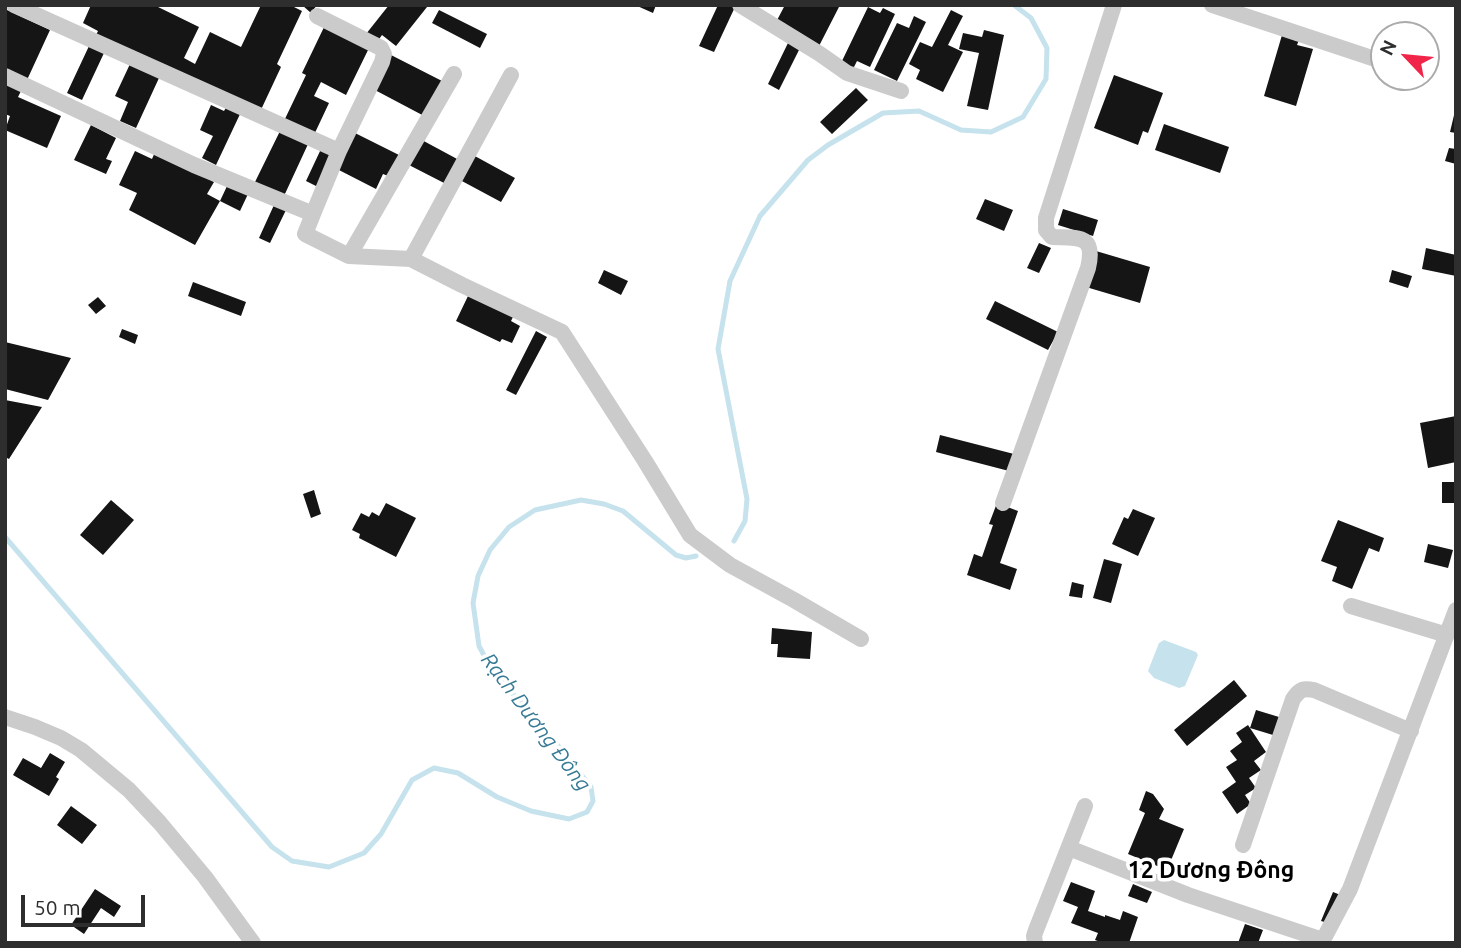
<!DOCTYPE html>
<html>
<head>
<meta charset="utf-8">
<style>
	body { margin:0 }
	#map { position:relative; width:1461px; height:948px; overflow:hidden; background:#fff; font-family:Ubuntu,sans-serif }
	canvas { display:block }
	.frame { position:absolute; inset:0; border:7px solid #2e2e2e; pointer-events:none }
	.north { position:absolute; left:1370px; top:21px; width:70px; height:70px; box-sizing:border-box; background:#fff; border:2px solid #ababab; border-radius:50%; rotate:296deg; font-size:19px; font-weight:700; line-height:28px; text-align:center; color:#2e2e2e }
	.north::after { content:''; display:block; margin:auto; width:24px; height:32px; background:#f02549; clip-path:polygon(50% 0,100% 100%,50% 72%,0 100%) }
	.scale { position:absolute; left:21px; top:895px; width:124px; height:32px; box-sizing:border-box; border:4px solid #2e2e2e; border-top:0; padding-left:9px; font-size:21px; line-height:24px; white-space:nowrap; color:#2e2e2e; -webkit-text-stroke:5px #fff; paint-order:stroke }
</style>
</head>
<body>
<div id="map">
<canvas width="1461" height="948"></canvas>
<div class="frame"></div>
<div class="north">N</div>
<div class="scale">50 m</div>
</div>
<script>
const g = document.querySelector('canvas').getContext('2d');
g.lineJoin = 'round';
function fill(path, color) { g.fillStyle = color; g.fill(path, 'evenodd'); }
function trace(path, color, width, dash) { g.strokeStyle = color; g.lineWidth = width; g.lineCap = dash ? 'butt' : 'round'; g.setLineDash(dash || []); g.stroke(path); }
function drawText(font, color, halo, rows, align = 'center') {
  g.font = font + ' Ubuntu,sans-serif'; g.lineWidth = 7; g.setLineDash([]); g.textBaseline = 'middle'; g.strokeStyle = halo; g.fillStyle = color; for (const [text, x, y, turn = 0] of rows) {
    g.save(); g.translate(x, y); g.rotate((+turn || 0) * Math.PI / 180); g.textAlign = isNaN(turn) ? turn : align; if (halo) g.strokeText(text, 0, 0); g.fillText(text, 0, 0); g.restore();
  }
}
fill(new Path2D(`
	M1164 640 1196 652 1198 655 1185 686 1179 688 1154 678 1148 671 1159 643Z`), '#c5e2ed');
trace(new Path2D(`
	M5 537 272 847 292 861 329 867 364 853 381 834 412 780 434 768 458 773 497 797 531 811 569 819 587 812 593 801 591 787 536 718 494 674 479 646 473 603 478 576 490 550 509 527 535 510 581 500 604 504 623 511 676 555 686 558 696 556
	M734 541 745 521 747 499 718 349 730 281 760 216 808 160 828 145 883 113 919 111 961 130 991 132 1023 117 1046 79 1047 48 1031 18 1014 5`), '#c5e2ed', 5);
fill(new Path2D(`
	M91 5H154L199 27 184 58 195 64 210 32 241 47 261 5H290L302 11 277 64 281 67 259 114 94 39 98 31 83 23Z
	M302 5H317L311 13Z
	M389 5H425L427 7 396 46 382 35 377 42 366 34Z
	M635 5H656L653 13Z
	M718 5H731L735 7 714 52 699 46Z
	M785 5H840L819 46 775 24Z
	M868 7 880 13 883 8 895 14 870 67 857 61 853 69 841 63Z
	M7 10 50 30 27 80 5 70V13Z
	M439 10 487 34 480 48 432 23Z
	M951 10 963 16 948 45 963 52 943 92 916 79 920 70 909 64 920 42 932 47Z
	M914 16 926 22 897 81 874 70 897 23 909 28Z
	M326 23 370 46 346 95 321 82 314 96 329 103 313 137 283 123 306 75 302 73Z
	M984 30 1004 35 988 110 967 106 979 53 959 49 963 33 982 37Z
	M1282 35 1299 40 1297 45 1313 49 1296 106 1264 96Z
	M788 43 800 48 779 90 768 84Z
	M89 46 104 53 82 100 67 93Z
	M391 55 444 82 426 117 373 89Z
	M130 64 159 78 136 128 120 121 128 102 115 96Z
	M1114 75 1163 93 1148 133 1143 131 1138 145 1094 128Z
	M5 82 22 89 18 97 61 116 47 148 5 130 10 116 5 114Z
	M856 88 868 100 832 134 820 122Z
	M211 105 224 111 227 106 241 112 216 165 202 158 213 136 200 130Z
	M1455 111H1456V133L1450 132Z
	M1164 124 1229 147 1220 173 1155 150Z
	M91 125 116 138 106 159 112 161 106 174 74 160Z
	M281 129 309 142 284 196 255 182Z
	M353 132 399 155 388 176 383 174 376 189 335 168Z
	M420 139 459 160 446 184 407 164Z
	M1449 148 1456 149V164L1445 161Z
	M321 149 335 156 320 188 306 181Z
	M135 151 152 159 155 152 176 161 214 182 207 194 220 201 228 184 248 194 240 211 220 201 195 245 129 210 137 193 119 185Z
	M473 155 515 178 501 202 460 180Z
	M985 199 1013 210 1004 231 976 219Z
	M274 205 286 210 270 243 259 238Z
	M1063 209 1098 220 1093 236 1058 225Z
	M1039 243 1051 248 1039 273 1027 268Z
	M1426 248 1456 255V276L1422 269Z
	M1096 251 1150 267 1140 303 1086 287Z
	M604 270 628 281 621 295 598 283Z
	M1392 270 1412 276 1408 288 1389 282Z
	M193 282 246 302 241 316 188 296Z
	M468 296 513 317 511 321 520 326 512 343 502 339 500 342 456 321Z
	M98 297 106 306 96 314 88 305Z
	M995 301 1058 332 1048 350 986 319Z
	M122 329 138 335 135 344 119 337Z
	M536 331 547 337 516 395 506 390Z
	M5 342 71 358 48 400 5 389Z
	M5 400 42 407 9 459 5 457Z
	M1456 416V462L1428 468 1420 423Z
	M940 435 1014 454 1009 471 936 452Z
	M1442 482H1456V503H1442Z
	M314 490 321 514 311 518 303 494Z
	M111 500 134 520 103 555 80 535Z
	M386 503 416 518 396 557 359 538 360 534 352 530 361 513 369 517 372 512 379 516Z
	M997 503 1018 511 1000 563 1017 569 1010 590 967 575 974 554 982 557 993 525 989 524Z
	M1133 509 1155 518 1138 556 1112 544 1124 517 1128 519Z
	M1338 520 1384 538 1379 552 1369 548 1352 589 1332 581 1337 567 1321 561Z
	M1428 544 1453 550 1448 568 1424 562Z
	M1104 559 1122 564 1111 603 1093 598Z
	M1072 582 1084 585 1082 598 1069 596Z
	M772 628 812 632 810 659 777 657 778 644H771Z
	M1234 680 1247 696 1187 746 1174 730Z
	M1256 710 1279 717 1273 735 1250 728 1266 752 1254 761 1261 770 1249 778 1256 788 1245 795 1251 804 1237 814 1222 792 1236 782 1226 767 1237 760 1230 751 1242 742 1236 733 1248 725 1250 728Z
	M50 753 65 762 56 777 59 779 49 796 13 775 23 758 41 768Z
	M1146 791 1153 794 1164 809 1159 819 1184 829 1167 870 1128 854 1145 813 1139 810Z
	M71 806 97 825 82 844 57 825Z
	M1071 882 1095 891 1088 911 1105 917V915L1120 920 1123 911 1138 917 1129 943H1103L1095 940 1098 933 1071 923 1078 907 1063 901Z
	M1133 884 1152 892 1147 903 1128 896Z
	M95 889 121 906 114 917 101 908 84 934 71 925Z
	M1333 892 1343 896 1331 924 1321 921Z
	M1245 924 1263 930 1258 943H1238Z`), '#151515');
trace(new Path2D(`
	M14 5 339 151
	M740 5 820 54 847 73 901 91
	M1212 5 1381 61
	M5 76 194 165 313 214 305 234 349 256 411 259 462 285 562 332 645 461 690 535 730 565 794 600 861 639
	M313 214 339 151 382 62 384 54 381 48 317 16
	M349 256 454 74
	M411 259 511 75
	M1003 503 1088 268C1096 234 1078 238 1052 237L1046 230V218L1114 5
	M1351 606 1447 635
	M5 717 35 727 61 738 81 750 129 790 160 823 205 877 253 943
	M1243 845 1293 699C1300 689 1303 688 1314 690L1411 731
	M1069 848 1188 895 1323 940 1350 889 1456 610
	M1035 943 1034 936 1036 930 1085 806`), '#cbcbcb', 16);
drawText('italic 21px', '#377a95', '#fff', [
	["Rạch Dương Đông",536,722,53]
]);
drawText('bold 23px', '#000', '#fff', [
	["12 Dương Đông",1211,870]
]);
</script>
</body>
</html>
